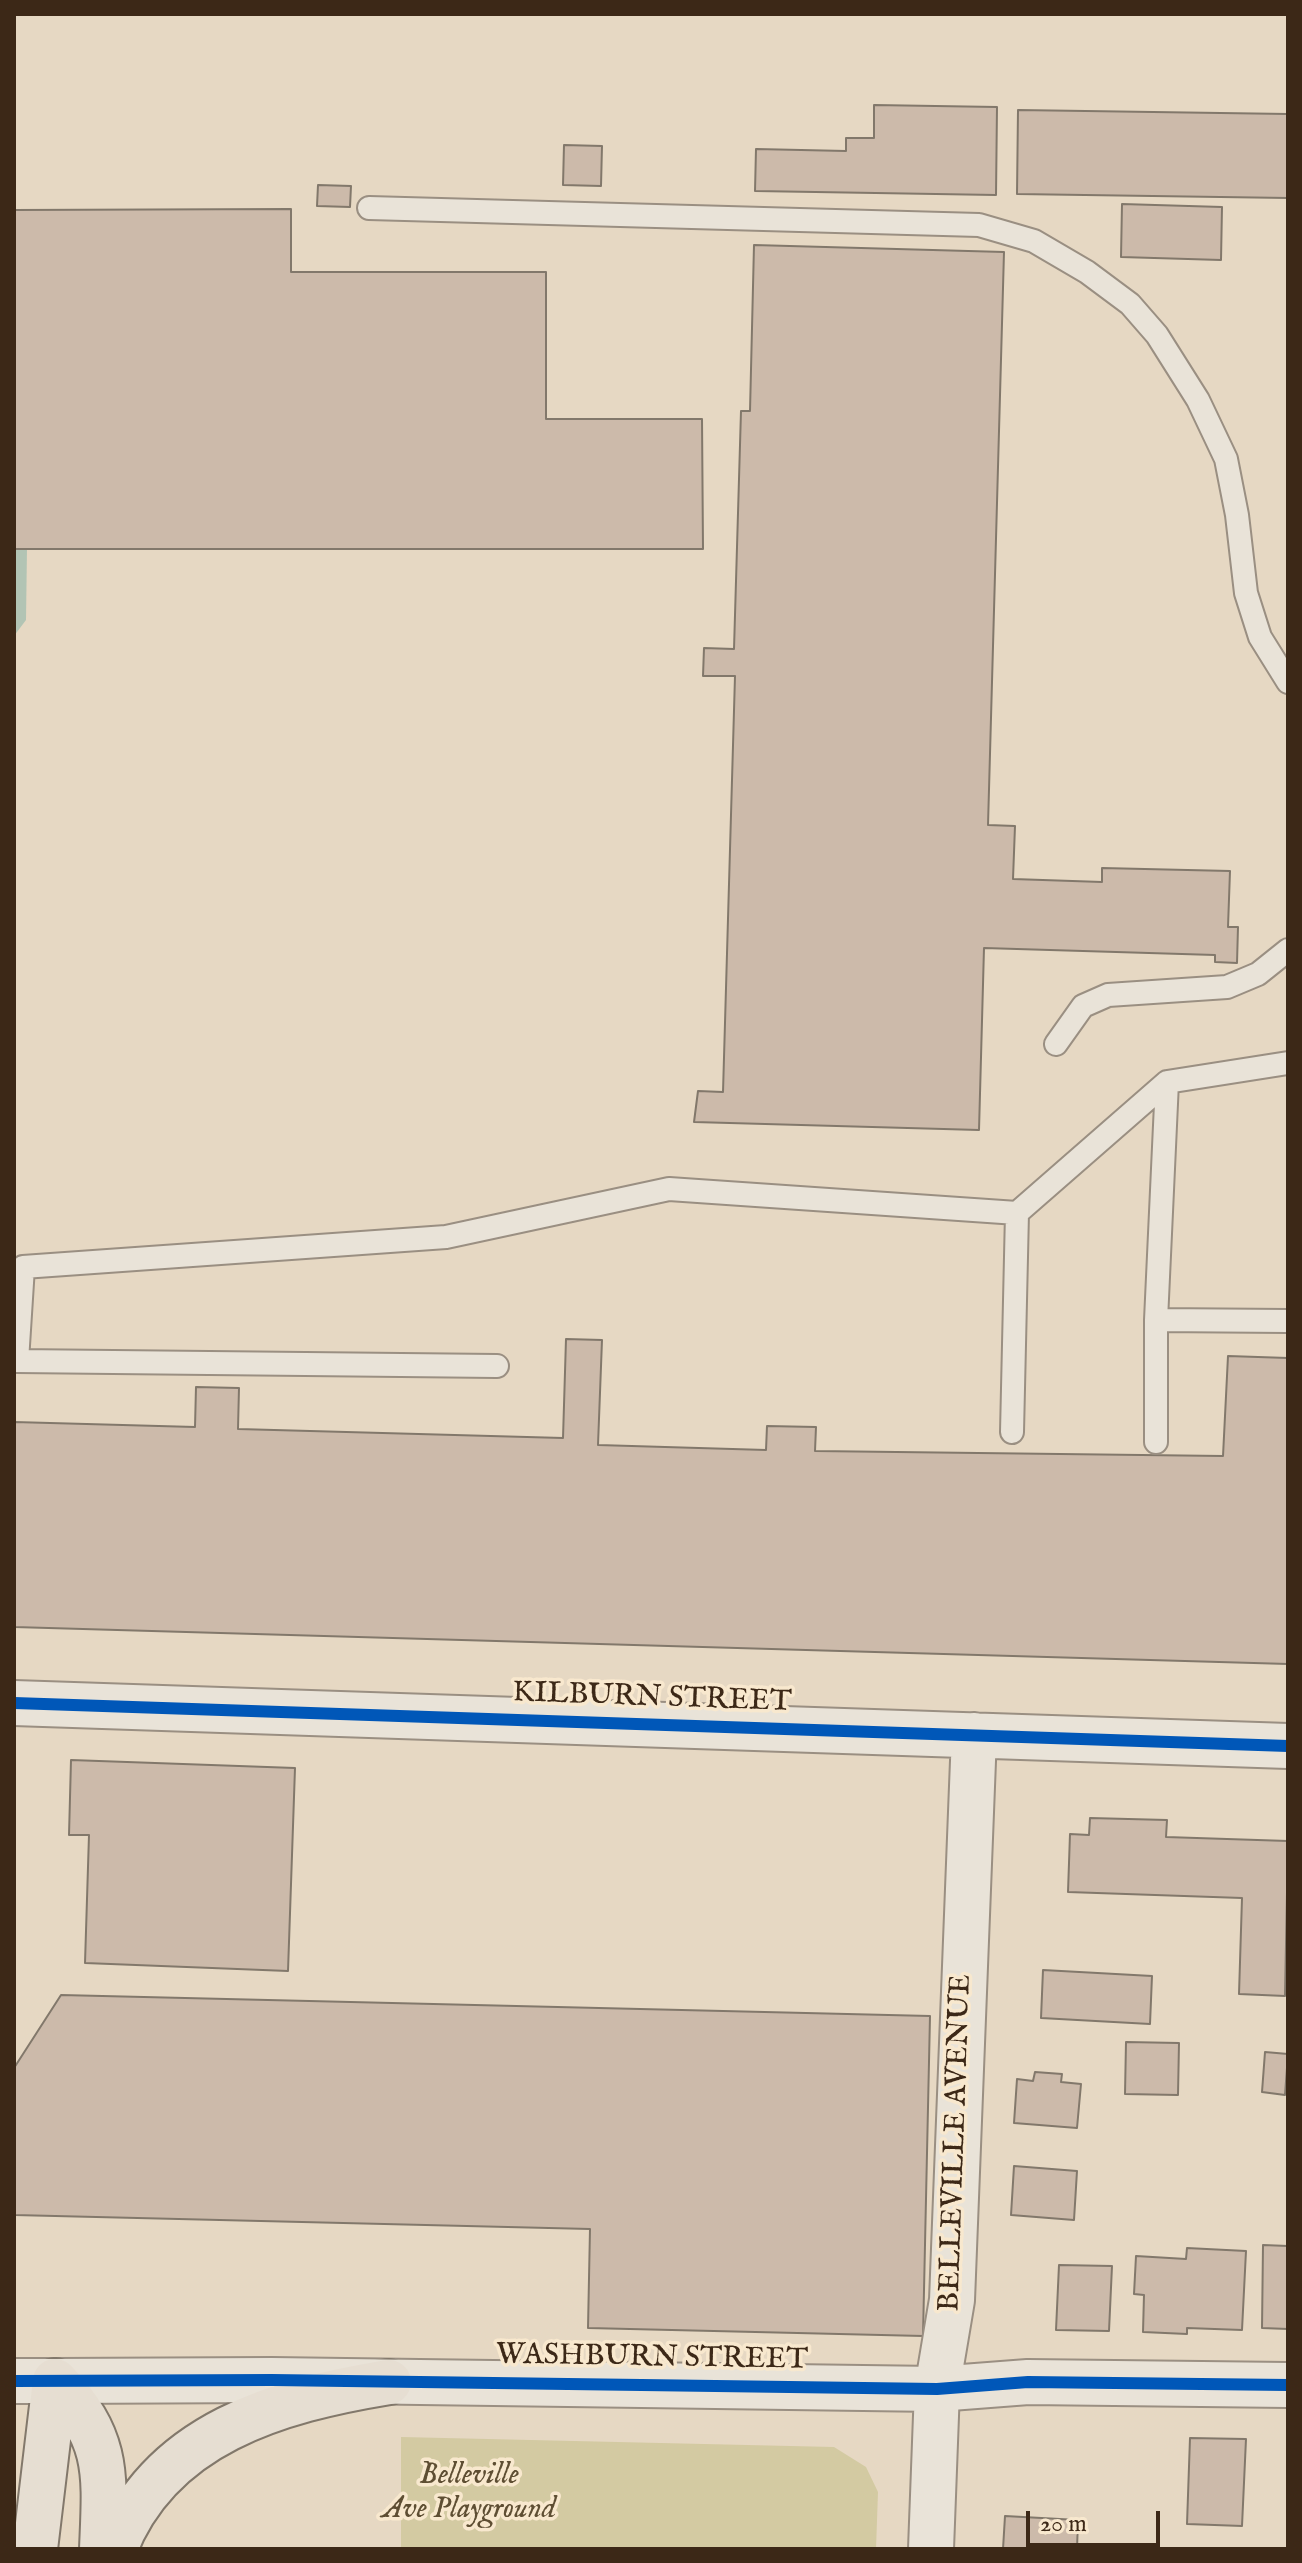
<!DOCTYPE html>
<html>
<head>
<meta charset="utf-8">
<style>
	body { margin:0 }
	#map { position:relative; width:1302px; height:2563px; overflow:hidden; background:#e6d8c3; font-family:"IM FELL English",serif }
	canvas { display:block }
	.frame { position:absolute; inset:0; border:16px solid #3c2817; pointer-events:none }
	.scale { position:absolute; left:1026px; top:2511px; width:134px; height:36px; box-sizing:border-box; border:4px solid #3c2817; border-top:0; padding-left:10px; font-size:24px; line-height:28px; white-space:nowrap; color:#3c2817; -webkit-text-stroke:6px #f8e8ce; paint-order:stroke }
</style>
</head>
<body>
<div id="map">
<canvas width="1302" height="2563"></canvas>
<div class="frame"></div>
<div class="scale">20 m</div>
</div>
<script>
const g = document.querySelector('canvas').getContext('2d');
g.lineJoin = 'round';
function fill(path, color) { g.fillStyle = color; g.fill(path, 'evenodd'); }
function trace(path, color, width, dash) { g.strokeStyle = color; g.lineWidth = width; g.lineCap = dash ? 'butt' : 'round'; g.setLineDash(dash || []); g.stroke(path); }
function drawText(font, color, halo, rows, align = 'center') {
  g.font = font + ' "IM FELL English",serif'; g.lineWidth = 7; g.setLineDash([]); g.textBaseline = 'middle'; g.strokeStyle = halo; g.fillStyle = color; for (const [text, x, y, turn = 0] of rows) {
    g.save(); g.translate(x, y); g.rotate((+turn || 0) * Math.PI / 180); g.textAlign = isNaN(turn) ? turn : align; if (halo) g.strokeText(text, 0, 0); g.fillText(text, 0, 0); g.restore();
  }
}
fill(new Path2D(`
	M401 2437 834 2447 866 2467 878 2492 876 2549H401Z`), '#d3caa2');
fill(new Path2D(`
	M14 549H27L26 620 14 636Z`), '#b2c4b4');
const building = new Path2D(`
	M874 105 997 107 996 195 755 191 756 149 846 151V138H874Z
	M1018 110 1288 114V198L1017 194Z
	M564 145 602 146 601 186 563 185Z
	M318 185 351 186 350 207 317 206Z
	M1122 204 1222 207 1221 260 1121 257Z
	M291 209V272H546V419H702L703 549H14V210Z
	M754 245 1004 252 988 825 1015 826 1013 879 1102 882V868L1230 871 1228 927H1238L1237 963 1215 962V955L984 948 979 1130 694 1122 698 1091 723 1092 735 676H703L704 648 734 649 741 411H750Z
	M566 1339 602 1340 598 1445 766 1450 767 1426 816 1427 815 1451 1223 1456 1228 1356 1288 1358V1664L14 1627V1422L195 1427 196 1387 239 1388 238 1429 563 1438Z
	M71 1760 295 1768 288 1971 85 1963 89 1835H69Z
	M1090 1818 1167 1820 1166 1837 1288 1841 1285 1996 1239 1994 1242 1898 1068 1892 1070 1834 1089 1835Z
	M1043 1970 1152 1976 1150 2024 1041 2018Z
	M61 1995 930 2016 923 2336 588 2328 590 2229 14 2215V2068Z
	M1126 2042 1179 2043 1178 2095 1125 2094Z
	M1265 2052 1288 2054 1285 2095 1262 2092Z
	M1035 2072 1062 2074 1061 2082 1081 2084 1077 2128 1014 2123 1017 2079 1033 2081Z
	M1014 2166 1077 2171 1074 2220 1011 2215Z
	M1263 2245 1288 2246V2329L1262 2328Z
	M1187 2248 1246 2251 1242 2330 1187 2328V2334L1143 2332 1144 2295 1134 2294 1136 2256 1186 2259Z
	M1059 2265 1112 2266 1109 2331 1056 2330Z
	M1190 2438 1246 2439 1242 2526 1187 2524Z
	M1005 2516 1078 2520 1077 2549H1003Z`);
fill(building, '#ccbaaa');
trace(building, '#82786b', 2);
const service = new Path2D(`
	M369 208 979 225 1034 241 1087 272 1130 304 1157 335 1198 400 1226 459 1237 515 1246 593 1260 637 1288 682
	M1056 1044 1083 1006 1108 995 1227 987 1258 974 1288 950
	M1156 1320 1288 1321
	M14 1361H17L23 1267 446 1237 669 1189 1017 1213
	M17 1361 497 1366
	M1012 1432 1017 1213 1167 1082 1288 1063
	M1156 1442V1320L1167 1082`);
const minor = new Path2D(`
	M14 1703 1288 1746
	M974 1735 952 2300 937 2389 1028 2382 1288 2385
	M14 2381H55`);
const tertiary = new Path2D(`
	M55 2381 272 2380 937 2389 931 2549`);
const motorway = new Path2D(`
	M55 2381C110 2439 105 2474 102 2549
	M35 2549 55 2381
	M115 2549C160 2433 279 2400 389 2382`);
trace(service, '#9a8f82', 26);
trace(minor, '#9a8f82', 48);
trace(tertiary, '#9a8f82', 48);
trace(motorway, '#82786b', 48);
trace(service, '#e9e3d8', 22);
trace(minor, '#e9e3d8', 44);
trace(tertiary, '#e9e3d8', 44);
trace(motorway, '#e6ded2', 44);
trace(new Path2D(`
	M14 1703 1288 1746
	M14 2381 272 2380 937 2389 1028 2382 1288 2385`), '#0057b8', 12);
drawText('30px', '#3c2817', '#f8e8ce', [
	["KILBURN STREET",652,1699,2],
	["BELLEVILLE AVENUE",957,2143,-88],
	["WASHBURN STREET",652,2359,1]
]);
drawText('italic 30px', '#5e4e33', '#f8e8ce', [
	["Belleville",469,2477],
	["Ave Playground",469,2511]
]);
</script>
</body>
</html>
